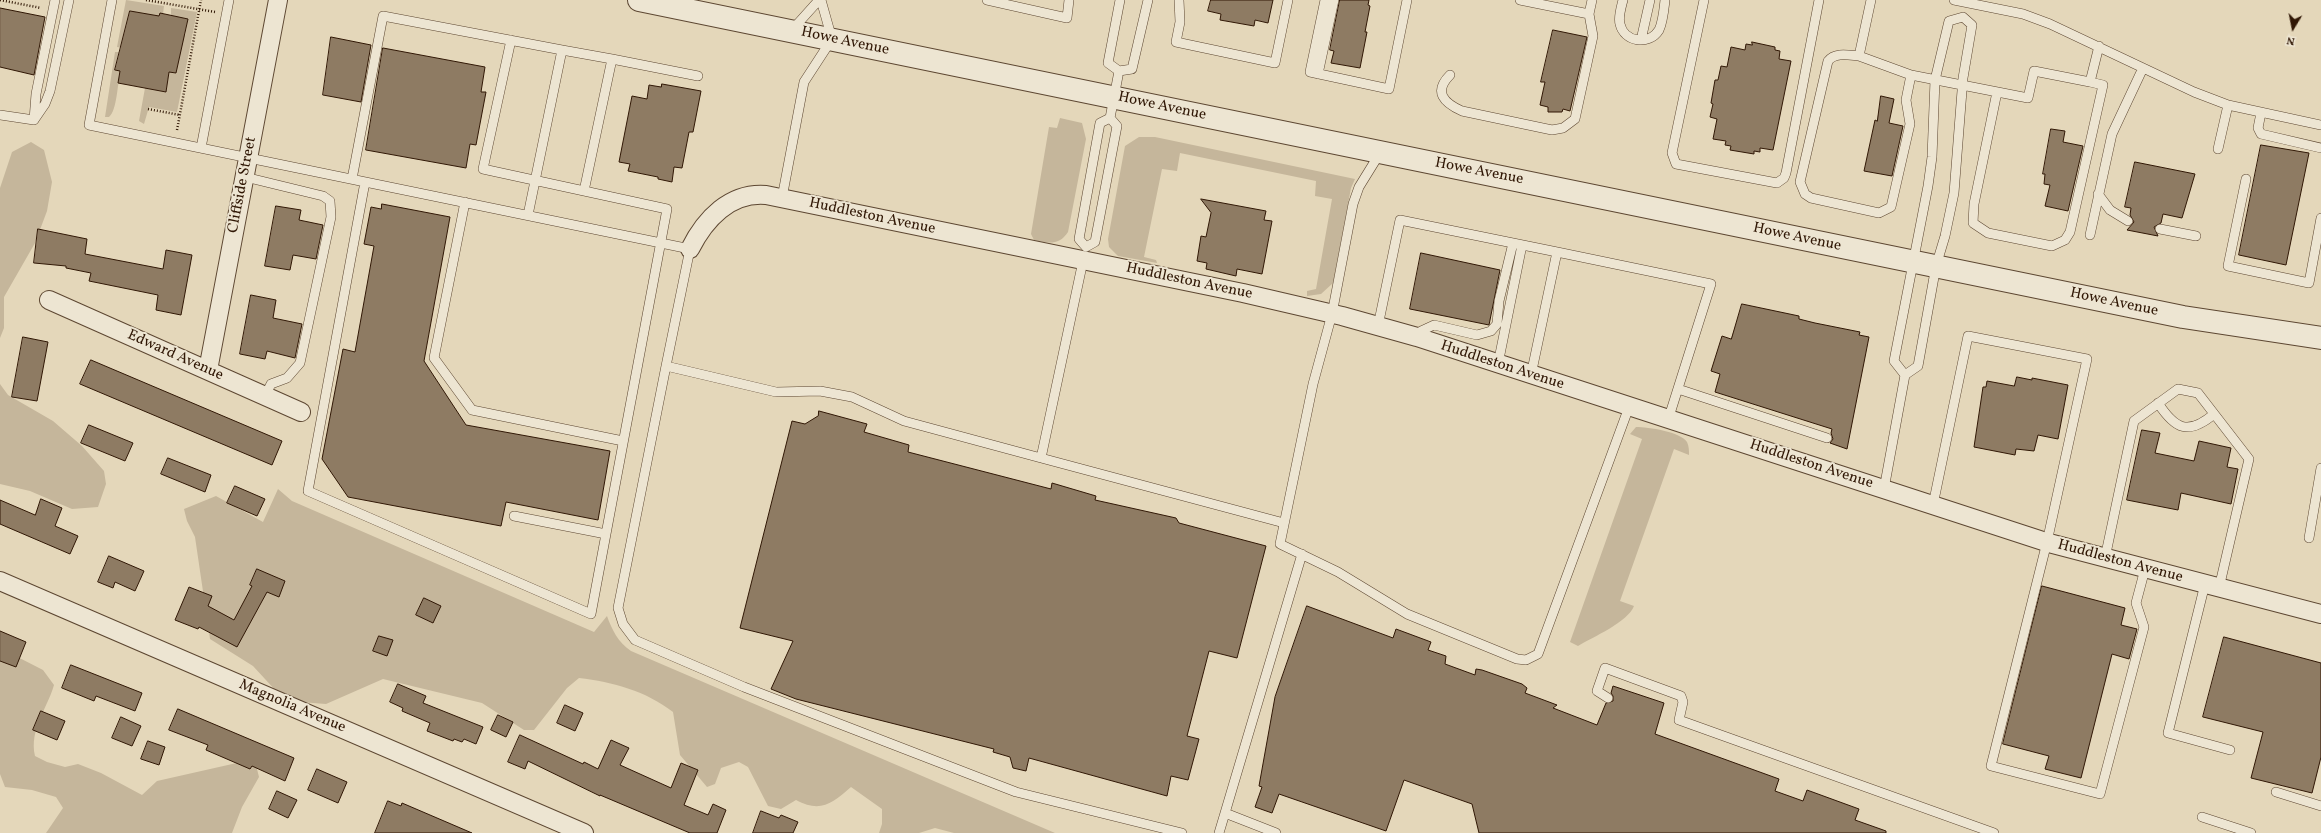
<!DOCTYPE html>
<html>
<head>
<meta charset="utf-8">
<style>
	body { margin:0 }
	#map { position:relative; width:2321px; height:833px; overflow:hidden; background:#e4d7ba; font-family:Vollkorn,serif }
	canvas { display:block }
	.north { position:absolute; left:2273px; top:8px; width:40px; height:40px; -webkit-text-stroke:3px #ede5d2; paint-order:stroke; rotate:190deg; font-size:11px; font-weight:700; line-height:16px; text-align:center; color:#301705 }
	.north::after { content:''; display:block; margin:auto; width:14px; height:18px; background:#301705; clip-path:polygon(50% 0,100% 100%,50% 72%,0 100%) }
</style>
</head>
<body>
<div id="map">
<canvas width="2321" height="833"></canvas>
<div class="north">N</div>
</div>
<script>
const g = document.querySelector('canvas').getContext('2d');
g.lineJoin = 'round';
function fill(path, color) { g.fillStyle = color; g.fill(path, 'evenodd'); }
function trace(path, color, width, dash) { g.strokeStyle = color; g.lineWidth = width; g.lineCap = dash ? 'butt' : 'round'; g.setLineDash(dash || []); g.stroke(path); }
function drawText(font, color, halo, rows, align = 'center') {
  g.font = font + ' Vollkorn,serif'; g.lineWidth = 4; g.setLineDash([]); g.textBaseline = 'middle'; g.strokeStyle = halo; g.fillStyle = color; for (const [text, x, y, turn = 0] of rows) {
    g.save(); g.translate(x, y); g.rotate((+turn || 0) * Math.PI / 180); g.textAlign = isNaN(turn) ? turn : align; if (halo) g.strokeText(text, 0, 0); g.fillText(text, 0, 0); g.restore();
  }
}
fill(new Path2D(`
	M126 0 164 6 163 14H160L159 18 137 12 126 26 123 48 117 47Z
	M171 8 197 12 177 112 149 107 144 124 139 121 145 88 166 92 169 72 176 73 183 36H185L188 19 171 16Z
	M115 52H119L115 70 120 71C118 81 117 111 109 117H105Z
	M1060 118 1082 123 1086 139 1068 232C1059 246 1048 243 1034 240L1031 234 1049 127 1057 128Z
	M1139 137H1155L1355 179 1351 188 1333 283 1321 294 1307 296V291L1316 289 1332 199 1315 196 1316 181 1180 153 1177 171 1162 169 1144 257 1156 260 1157 263 1118 256 1109 247 1108 239 1125 146Z
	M31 142 44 150 52 182 47 211 35 243 4 297V328L0 338V188L12 152Z
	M0 384 8 395 53 421 82 446 104 471 106 484 98 507 72 509 30 491 0 484Z
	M1636 427C1648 427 1681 432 1687 442 1689 446 1689 451 1689 455L1674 449 1620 601 1634 606C1628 622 1593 637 1578 646L1570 642 1642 439 1630 434Z
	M278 489 292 501 594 632 607 616C612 630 618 642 631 651L1055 833H954L935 828 919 833H879L882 824V809L851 787C832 804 820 813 796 800L781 809 768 806 748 767 739 762 721 768 715 784 707 787 680 755 673 712C646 691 613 682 579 678L567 688 534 730H524L482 703 383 679 326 704 300 702 277 692 253 666 210 639 195 537 187 521 184 509 216 496 263 522Z
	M0 648 43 670 54 685C47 709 29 730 35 756L47 762 65 767 78 764 101 773 142 795 157 781 250 760 256 765 259 777 242 807 232 833H46L63 808 56 797 32 790 5 787 0 774Z`), '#c5b69b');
const building = new Path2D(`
	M1211 0H1273L1268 23 1255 20 1254 26 1220 20 1221 14 1208 11Z
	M1340 0H1369L1368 5 1370 6 1365 32H1367L1360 68 1331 63 1334 51 1330 50Z
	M0 8 45 17 34 75 0 67Z
	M130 11 159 16 160 13 188 19 176 73 169 72 166 92 118 83 120 71 115 70Z
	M1553 30 1587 37 1570 111 1563 109 1562 112H1548V107L1540 105 1545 82H1541Z
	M331 37 371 45 361 102 323 95Z
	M1752 42 1775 47V50L1780 51 1779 59 1791 61 1773 150 1760 148V152L1754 151V154L1730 150 1731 146 1725 145 1726 141 1713 139 1717 119 1710 117 1713 104 1711 103 1715 80H1718L1721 66 1727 67 1731 47 1745 50 1746 44 1752 45Z
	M383 48 485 67 481 92H486L476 145 470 144 466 168 366 150Z
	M662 84 701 91 693 132H689L682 168 674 167 672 182 658 179V177L628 171 630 164 619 162 632 96 647 99 649 85 661 87Z
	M1881 96 1894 99 1889 123 1903 126 1892 176 1864 171 1875 120 1877 121Z
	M2051 129 2065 131 2063 142 2083 146 2068 211 2045 206 2050 185 2044 184 2045 174H2043Z
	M2261 145 2309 153 2286 265 2239 255Z
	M2135 162 2195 174 2182 218 2163 214 2161 223 2154 227 2158 236 2127 230 2134 222 2130 215 2131 208 2125 207Z
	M1201 199 1266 211 1264 220 1272 221 1262 274 1237 269 1236 276 1206 269 1207 263 1197 261 1201 236 1206 237 1211 213Z
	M382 204 450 217 424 361 466 425 610 451 598 520 506 502 501 526 348 497 322 459 343 349 355 352 374 246 364 244 371 207 381 209Z
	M276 206 301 210 299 220 323 225 316 259 293 255 290 270 265 266Z
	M38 229 87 239 85 254 163 269 166 250 192 255 181 315 156 310 158 295 89 281 91 273 66 268V266L34 263Z
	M1421 253 1500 270 1489 325 1410 309Z
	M251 295 276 300 273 318 302 324 295 358 267 351 265 359 240 354Z
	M1742 304 1799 316V319L1815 323 1860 332 1859 335 1869 337 1847 449 1830 443 1833 439 1831 433 1832 429 1715 392 1720 374 1711 371 1722 336 1731 339Z
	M23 337 48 342 37 401 12 397Z
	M91 360 282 441 272 465 80 384Z
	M2017 377 2032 380V378L2068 385 2058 439 2038 435 2034 451 2016 449 2015 455 1974 447 1983 387H1986L1987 381 2014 386Z
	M819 411 867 424 864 432 909 445 908 452 1051 489 1052 483 1096 496 1095 500 1176 518 1179 523 1266 546 1237 658 1209 651 1187 736 1199 739 1188 780 1171 776 1167 796 1029 758 1026 771 1013 768 1010 757 993 752 994 749 796 699 771 689 793 641 740 628 792 421 805 424 818 416Z
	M89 425 133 443 125 461 81 443Z
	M2142 430 2160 433 2155 453 2194 461 2199 441 2231 448 2227 467 2238 469 2231 504 2181 493 2178 510 2127 500Z
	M168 458 211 475 205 492 161 474Z
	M235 486 265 499 257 516 227 503Z
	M41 499 62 508 55 526 78 536 70 554 0 524V500L35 515Z
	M109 556 144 571 135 591 115 582 113 588 98 582Z
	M257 569 285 581 279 597 267 592 237 647 199 627 198 629 175 620 189 587 212 596 208 606 234 620 252 586 250 585Z
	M2042 586 2125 608 2121 625 2137 629 2129 659 2112 654 2081 778 2045 769 2049 756 2003 744Z
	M424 598 441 606 433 623 416 615Z
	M1307 606 1393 638 1396 629 1431 642 1428 650 1446 656 1445 664 1475 675 1476 669 1482 670 1522 684 1527 688 1525 693 1557 705 1553 708 1597 725 1606 703 1613 701V696L1611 693 1613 686 1664 703 1655 734 1779 779 1775 791 1803 801 1807 790 1859 809 1855 820 1886 831V833H1479L1472 804 1404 780 1386 831 1279 794 1272 813 1255 807 1262 787 1259 786 1275 697Z
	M0 631 26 642 16 667 0 661Z
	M379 636 393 640 387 656 373 651Z
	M2224 637 2321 663V757L2312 793 2251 778 2263 732 2203 717Z
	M71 665 142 693 135 711 96 696 94 701 62 688Z
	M398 684 426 696 423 703 483 727 476 744 464 739 462 742 454 739 453 741 427 731 430 723 402 711 403 708 390 702Z
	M565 705 583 713 575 731 557 723Z
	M178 709 294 758 285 781 252 766 250 769 206 750 208 745 169 730Z
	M41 711 65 721 57 740 33 730Z
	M498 715 513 722 506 737 491 730Z
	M121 717 141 726 132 746 112 738Z
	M520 735 583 764 584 762 598 769 611 740 629 748 620 765 671 788 681 763 698 770 684 805 708 815 713 804 726 810 717 833H690L600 795V796L528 761 525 769 508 762Z
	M148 741 165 747 159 765 141 759Z
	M317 769 347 782 338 803 308 790Z
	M277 791 297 800 288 818 269 809Z
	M388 801 401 806 402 803 472 833H375Z
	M761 811 779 818 781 815 798 822 793 833H753Z`);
fill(building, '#8e7b63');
trace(building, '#301705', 1);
const service = new Path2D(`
	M112 0 89 125 690 249 666 366 776 392 820 391 852 397 904 421 1041 458
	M987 0 1067 18 1069 0
	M1120 0 1108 63 1119 71 1132 69 1148 0
	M1179 0 1180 22 1176 42 1275 63 1288 0
	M1325 0 1310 72 1389 89 1407 0
	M1520 0 1589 14 1592 0
	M1623 0C1621 8 1618 17 1620 24 1624 42 1649 46 1659 30 1663 22 1664 9 1665 0
	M1704 0 1672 153 1676 164 1777 183 1784 178 1786 173 1819 0
	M1871 0 1859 56 1911 75 2028 98 2034 71 2090 82 2099 46
	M1954 0 2023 14 2050 24 2194 92 2228 105 2321 125
	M792 30 819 0
	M511 40 483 169 667 209 606 534 514 516
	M1641 40 1650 0
	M562 50 612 59 584 191
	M1859 56C1848 55 1835 52 1828 61L1800 182 1805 194 1811 198 1879 213 1891 207 1910 124 1906 100 1911 75
	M612 59 698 76
	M1318 74 1334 0
	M1450 75C1433 92 1444 103 1462 111L1552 130 1563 128 1575 119 1593 36 1589 14
	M1997 92 1974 204 1973 223 1988 233 2052 246 2065 240 2070 232 2103 85 2090 82
	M2261 113 2258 128 2261 134 2321 148
	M0 115 34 120
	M1110 118 1117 126 1095 242 1086 247 1079 239 1100 123Z
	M1110 118 1119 71
	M34 120 45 104 50 91 69 0
	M34 120 36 94 55 0
	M201 148 229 0
	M2218 149 2228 105
	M1380 153 1359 187 1353 204 1332 314 1313 384 1280 544 1338 572 1407 614 1517 659 1526 660 1538 654 1629 407
	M245 177 323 196 330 201 331 217 300 363 287 378 271 384 265 396
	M352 179 383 16 562 50 528 215
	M2246 179 2228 266 2309 283 2321 218
	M365 182 308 491 591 614 606 534
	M2098 194 2110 210 2128 221
	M782 198 804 82 832 39 821 0
	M465 202 434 358 472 410 623 441
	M2160 229 2196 236
	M2090 235 2112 134 2143 68
	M1557 252 1711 284 1668 420
	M1083 261 1041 458 1284 523
	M1378 326 1400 220 1557 252 1531 375
	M1417 337 1421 331 1434 325 1477 335 1491 331 1497 324 1499 301 1513 243
	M1498 364 1522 245
	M666 366 618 608 623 624 635 640 744 687 1016 792 1182 833
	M1678 389 1827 438
	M2158 403C2175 429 2188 436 2214 414
	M1884 489 1905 375 1918 366 1936 266 1945 236 1954 193 1963 78 1972 25 1963 17 1949 21 1935 80 1932 157 1928 186 1894 361 1905 375
	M1933 505 1968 336 2087 359 2047 542 1991 766 2100 794 2144 627 2136 603 2145 569
	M2309 538 2321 468
	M2105 558 2134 421 2178 389 2198 393 2249 459 2219 588
	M2205 584 2168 733 2230 750
	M1608 698 1597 691 1605 668 1681 696 1683 702 1679 720 1994 833
	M2276 792 2321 806
	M2202 817 2251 833
	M1219 833 1225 813
	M1276 833 1225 813 1302 554`);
const minor = new Path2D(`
	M690 249C705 219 730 192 766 195L1243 293 1342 316 1417 337 2049 543 2321 614
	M49 300 301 412
	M208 370 278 0
	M0 581 584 833`);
const tertiary = new Path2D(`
	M639 0 2183 317 2321 338`);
trace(service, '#5d4732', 10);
trace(minor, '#5d4732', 20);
trace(tertiary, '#5d4732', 24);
trace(new Path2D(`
	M0 0 41 8
	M146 0 215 12
	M148 109 180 115
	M177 130 201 0`), '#301705', 2.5, [1, 2]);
trace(service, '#ede5d2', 9);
trace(minor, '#ede5d2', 18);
trace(tertiary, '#ede5d2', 22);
drawText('15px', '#301705', '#ede5d2', [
	["Howe Avenue",845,42,12],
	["Howe Avenue",1162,107,12],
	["Howe Avenue",1479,172,11],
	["Cliffside Street",243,185,-79],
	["Huddleston Avenue",872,217,12],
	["Howe Avenue",1797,238,12],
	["Huddleston Avenue",1189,282,12],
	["Howe Avenue",2114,303,12],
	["Edward Avenue",175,356,24],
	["Huddleston Avenue",1502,366,18],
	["Huddleston Avenue",1811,465,18],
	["Huddleston Avenue",2120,562,15],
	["Magnolia Avenue",292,707,23]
]);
</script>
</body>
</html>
